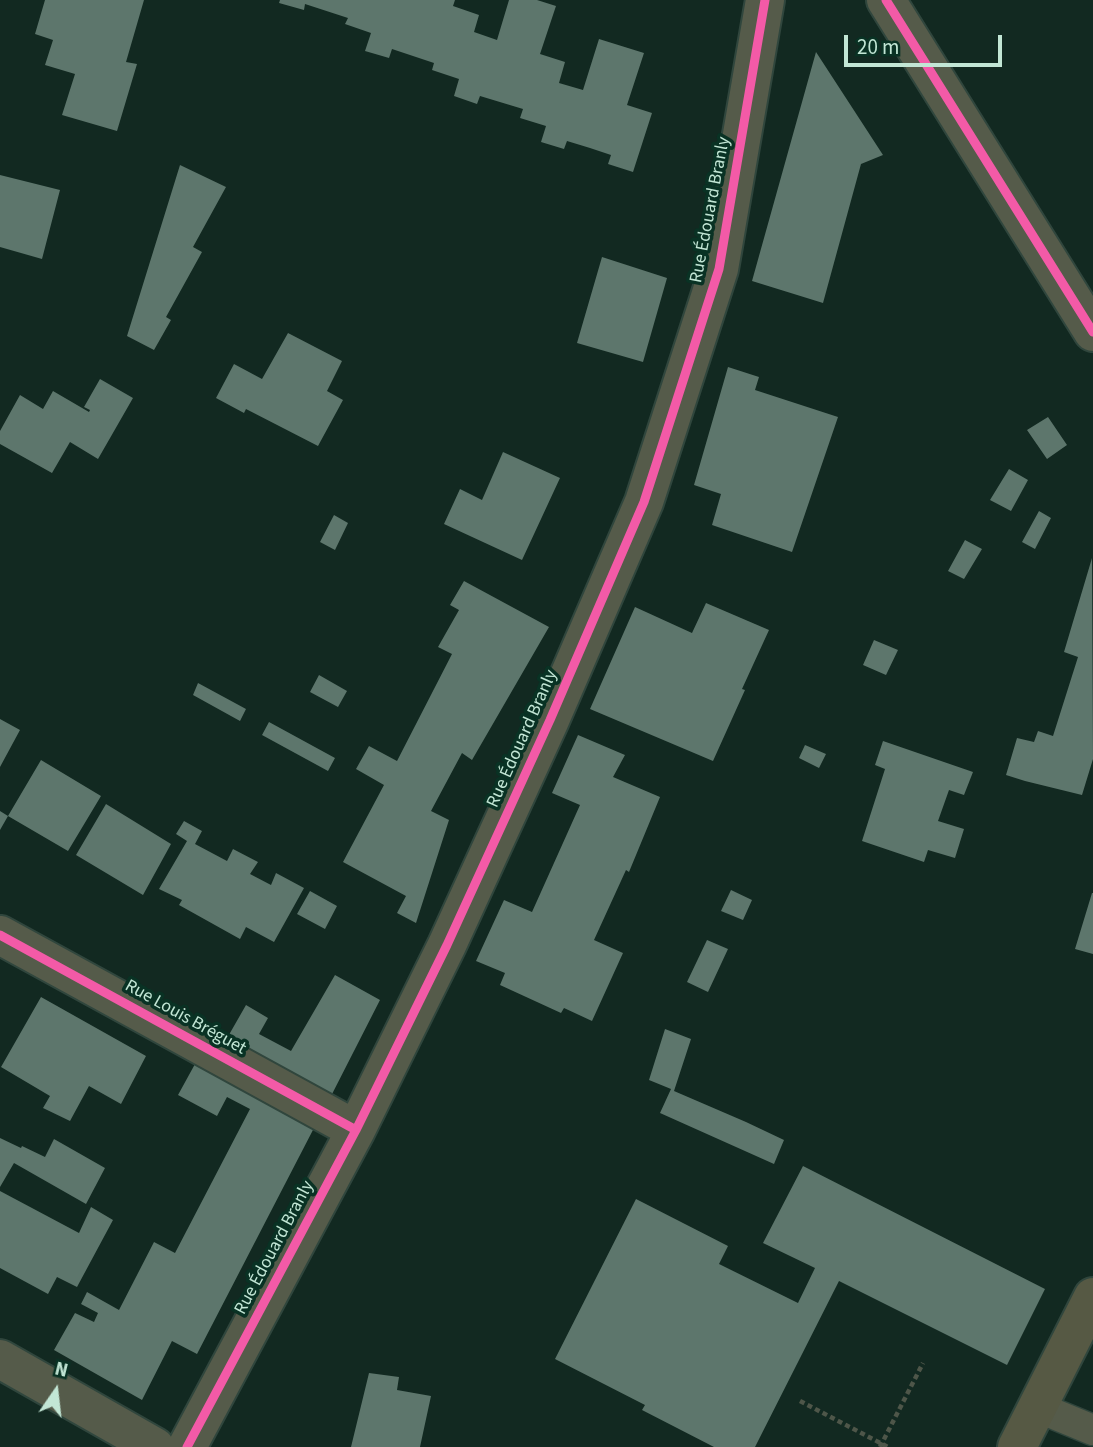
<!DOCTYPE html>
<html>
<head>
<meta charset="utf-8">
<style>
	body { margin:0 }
	#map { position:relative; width:1093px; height:1447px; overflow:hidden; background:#122921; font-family:"Source Sans 3",sans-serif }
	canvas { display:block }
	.north { position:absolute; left:21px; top:1356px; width:70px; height:70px; -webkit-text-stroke:5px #093224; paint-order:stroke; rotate:14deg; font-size:19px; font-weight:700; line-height:28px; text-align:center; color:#c2e6d5 }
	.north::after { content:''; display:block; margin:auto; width:24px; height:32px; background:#c2e6d5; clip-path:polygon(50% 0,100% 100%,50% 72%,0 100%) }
	.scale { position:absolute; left:844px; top:35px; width:158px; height:32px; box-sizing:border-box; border:4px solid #c2e6d5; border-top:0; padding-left:9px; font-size:21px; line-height:24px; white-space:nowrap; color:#c2e6d5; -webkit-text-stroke:5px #093224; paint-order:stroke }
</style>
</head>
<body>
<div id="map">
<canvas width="1093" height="1447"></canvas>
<div class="north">N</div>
<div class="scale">20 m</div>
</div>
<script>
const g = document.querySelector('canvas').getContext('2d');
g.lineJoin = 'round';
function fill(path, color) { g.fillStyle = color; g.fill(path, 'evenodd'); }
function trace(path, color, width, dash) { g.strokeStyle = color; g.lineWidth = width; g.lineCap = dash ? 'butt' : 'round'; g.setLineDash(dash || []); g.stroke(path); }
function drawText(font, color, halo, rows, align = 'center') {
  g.font = font + ' "Source Sans 3",sans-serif'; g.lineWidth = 7; g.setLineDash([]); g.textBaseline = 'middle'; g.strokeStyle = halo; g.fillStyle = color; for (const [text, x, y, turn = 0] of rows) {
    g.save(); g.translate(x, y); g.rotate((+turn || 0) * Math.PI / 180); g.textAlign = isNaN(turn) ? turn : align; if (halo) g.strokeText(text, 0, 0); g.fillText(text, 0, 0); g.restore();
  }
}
fill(new Path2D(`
	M45 0H144L126 62 137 64 117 131 62 115 75 74 45 65 53 40 35 34Z
	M280 0H455L453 6 479 15 474 32 497 40 509 0H537L556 6 540 54 565 62 559 83 583 90 599 39 644 53 627 105 652 113 633 172 608 164 611 155 590 148 567 141 564 149 541 142 546 126 520 118 523 109 480 96 477 104 454 96 459 79 432 70 434 63 392 49 389 58 365 51 371 33 345 24 348 18 305 4 304 10 279 3Z
	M816 52 883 155 861 164 823 303 752 281Z
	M180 165 226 187 193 247 202 252 166 317 171 320 154 350 127 336Z
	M0 175 60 190 42 259 0 247Z
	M602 257 667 278 643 362 577 343Z
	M288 333 342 361 327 391 343 400 318 446 246 409 244 413 216 398 234 364 262 379Z
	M728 367 759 377 755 390 838 417 792 552 712 525 721 494 694 485Z
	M100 379 133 398 98 459 70 442 52 473 0 444V431L20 395 43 409 53 391 89 412 90 410 84 407Z
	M1048 417 1067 445 1047 459 1027 430Z
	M503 452 560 478 522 560 444 524 460 489 482 500Z
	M1009 469 1028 480 1011 511 990 500Z
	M1039 511 1051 518 1035 549 1022 542Z
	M334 515 348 523 335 550 320 542Z
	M965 540 982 549 964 579 948 571Z
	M1092 558 1093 759 1082 795 1025 781 1006 775 1017 738 1034 742 1038 731 1053 736 1078 657 1064 652Z
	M464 581 549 627 472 760 462 753 431 811 449 820 416 923 397 913 406 896 343 862 384 785 356 769 369 746 397 761 452 654 438 647 459 610 450 605Z
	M706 603 769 630 742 689 745 690 713 761 590 709 635 607 692 633Z
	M874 640 898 650 886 675 863 665Z
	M319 675 347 691 338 707 310 692Z
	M198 683 246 709 240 721 193 695Z
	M0 719 20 730 0 767Z
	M269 722 335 758 328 771 262 735Z
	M578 735 625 755 613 777 660 797 629 872 626 870 594 940 623 953 592 1021 564 1008 561 1013 500 985 505 973 476 961 504 900 532 912 580 805 552 793Z
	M883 741 973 772 964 795 949 790 938 821 964 829 955 858 928 850 924 862 862 841 885 769 875 765Z
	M805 745 826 754 819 768 799 758Z
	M41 760 101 796 68 851 8 816 0 830V811L8 816Z
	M106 804 171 844 143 895 76 855Z
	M184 821 202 831 195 844 227 861 233 849 258 862 250 874 271 885 276 873 304 888 274 942 246 927 240 939 179 905 182 900 159 889 187 841 176 834Z
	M731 890 752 900 743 920 721 911Z
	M310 891 337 906 325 929 297 914Z
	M1092 893H1093V954L1075 949Z
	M707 940 728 949 708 992 687 982Z
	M335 975 380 1000 329 1100 226 1040 246 1005 268 1018 259 1034 291 1051Z
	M41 997 146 1056 121 1104 89 1086 70 1121 43 1108 50 1096 1 1067Z
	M665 1029 691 1039 674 1091 746 1122 784 1140 774 1164 660 1113 671 1089 649 1080Z
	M195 1064 314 1128 197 1354 172 1341 142 1400 54 1350 75 1313 94 1322 98 1313 81 1304 87 1292 119 1310 154 1242 175 1253 250 1109 227 1097 217 1116 178 1095Z
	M0 1138 21 1148 22 1146 45 1157 54 1139 105 1168 86 1204 14 1163 0 1187Z
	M803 1166 1045 1289 1007 1365 839 1281 755 1447H714L642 1410 645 1405 555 1359 636 1199 728 1246 719 1264 798 1303 815 1268 763 1243Z
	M0 1191 79 1233 91 1207 113 1220 77 1287 57 1277 48 1294 0 1268Z
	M369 1373 399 1377 397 1390 431 1396 420 1447H351Z`), '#5d766c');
const service = new Path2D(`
	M1037 1407 1093 1430`);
const minor = new Path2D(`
	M0 935 356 1130
	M0 1359 155 1447
	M187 1447 356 1130 447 945 550 720 644 502 719 269 765 0`);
const tertiary = new Path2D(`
	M886 0 1093 332`);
const secondary = new Path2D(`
	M1017 1447 1093 1297`);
trace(service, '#30463d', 33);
trace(minor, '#30463d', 42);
trace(tertiary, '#30463d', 42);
trace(secondary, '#30463d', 42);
trace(new Path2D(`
	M800 1401 888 1447
	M880 1447 923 1363`), '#4e5649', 4.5, [5, 3.5]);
trace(service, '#555b4a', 30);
trace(minor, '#555b4a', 38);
trace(tertiary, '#555b4a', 38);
trace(secondary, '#565944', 38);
trace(new Path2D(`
	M886 0 1093 332
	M0 935 356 1130
	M187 1447 356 1130 447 945 550 720 644 502 719 269 765 0`), '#f35aa7', 9);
drawText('18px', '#c2e6d5', '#093224', [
	["Rue Édouard Branly",711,210,-79],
	["Rue Édouard Branly",523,739,-66],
	["Rue Louis Bréguet",185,1018,29],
	["Rue Édouard Branly",275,1248,-62]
]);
</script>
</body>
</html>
